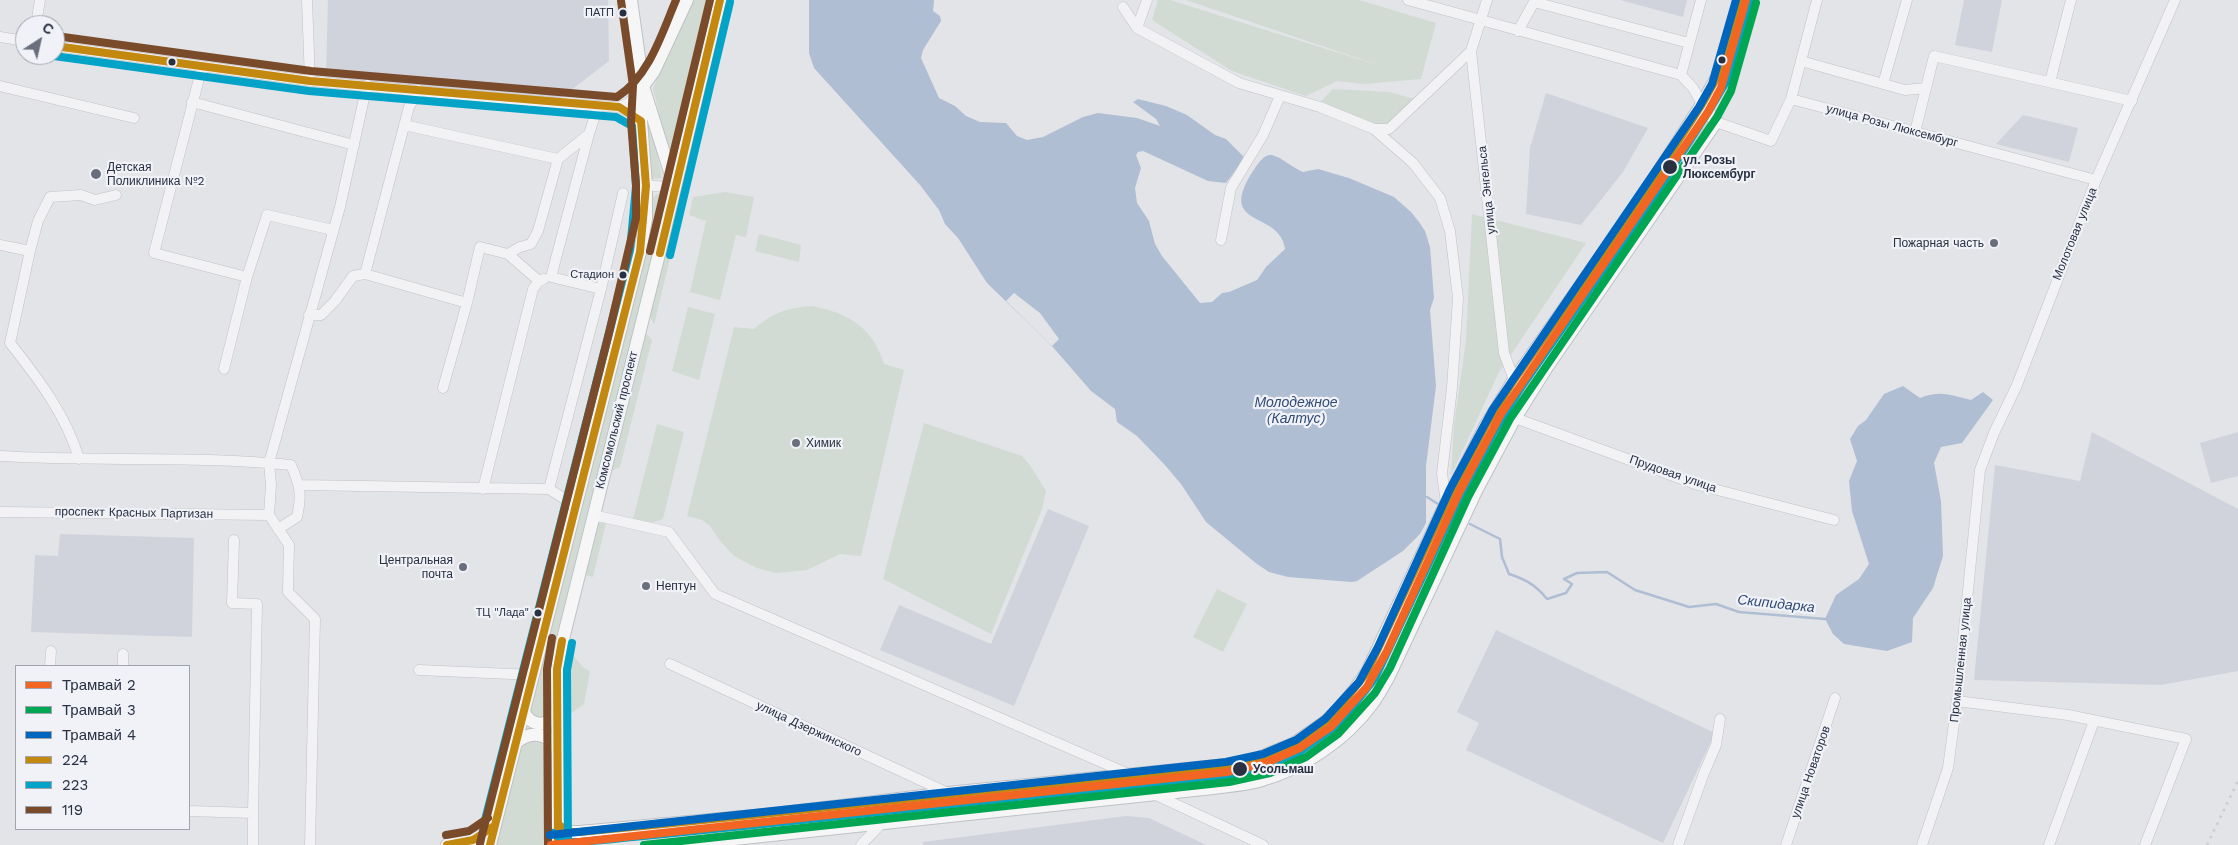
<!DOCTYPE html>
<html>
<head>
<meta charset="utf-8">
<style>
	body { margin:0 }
	#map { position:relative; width:2238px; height:845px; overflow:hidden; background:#e2e4e8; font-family:"Work Sans",sans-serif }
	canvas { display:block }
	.legend { position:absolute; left:15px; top:665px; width:175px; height:165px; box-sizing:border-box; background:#f0f2f7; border:1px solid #a0a4af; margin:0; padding:6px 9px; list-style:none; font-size:15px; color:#283042 }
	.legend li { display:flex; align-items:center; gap:10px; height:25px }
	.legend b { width:25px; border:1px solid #a0a4af }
	.north { position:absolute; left:15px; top:15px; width:50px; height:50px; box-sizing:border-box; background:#f0f2f7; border:1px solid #a0a4af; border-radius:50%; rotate:35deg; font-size:14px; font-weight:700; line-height:20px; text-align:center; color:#283042 }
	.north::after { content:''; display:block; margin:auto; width:18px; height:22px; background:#696f7c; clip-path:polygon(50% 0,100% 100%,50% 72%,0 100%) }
</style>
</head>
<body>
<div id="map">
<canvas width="2238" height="845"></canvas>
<ul class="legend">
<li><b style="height:6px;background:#f26522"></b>Трамвай 2</li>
<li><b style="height:6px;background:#00a651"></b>Трамвай 3</li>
<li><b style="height:6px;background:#0065bd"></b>Трамвай 4</li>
<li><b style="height:6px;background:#c38810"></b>224</li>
<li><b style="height:6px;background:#02a3c7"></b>223</li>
<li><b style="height:6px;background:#7a4b2a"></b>119</li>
</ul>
<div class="north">С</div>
</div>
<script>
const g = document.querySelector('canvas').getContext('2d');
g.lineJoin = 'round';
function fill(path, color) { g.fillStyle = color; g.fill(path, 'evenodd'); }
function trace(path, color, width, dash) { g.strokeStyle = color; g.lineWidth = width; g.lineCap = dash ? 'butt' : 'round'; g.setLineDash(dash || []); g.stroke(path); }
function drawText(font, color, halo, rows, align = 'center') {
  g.font = font + ' "Work Sans",sans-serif'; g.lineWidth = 4.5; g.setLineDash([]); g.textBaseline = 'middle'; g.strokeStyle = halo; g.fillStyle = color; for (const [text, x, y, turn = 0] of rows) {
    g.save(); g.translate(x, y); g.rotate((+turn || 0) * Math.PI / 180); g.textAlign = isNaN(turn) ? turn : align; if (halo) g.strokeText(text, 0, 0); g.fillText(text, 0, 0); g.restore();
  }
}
fill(new Path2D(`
	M328 0H608L609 61 558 100 326 77Z
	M1620 0H1687L1683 17Z
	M1964 0H2002L1992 52 1955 45Z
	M1546 93 1648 128 1623 172 1581 225 1526 214 1530 148Z
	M2023 115 2078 128 2069 162 1996 144Z
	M2092 432 2238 509V671L2161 685 1974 680 1995 465 2080 481Z
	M2238 432V476L2211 483 2200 443Z
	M1048 509 1089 526 1014 706 880 650 899 605 991 644Z
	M60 534 194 538 192 637 31 632 35 555 58 556Z
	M1496 630 1715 733 1663 843 1466 750 1479 723 1457 712Z
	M1126 816 1149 818 1206 845H923V842Z`), '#d0d3db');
fill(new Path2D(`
	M692 0H709L713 9 674 165 671 163 653 88Z
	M724 0H732L654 325 648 312Z
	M1158 0H1170L1384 67 1186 0H1359L1436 23 1421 79 1364 84 1337 81 1306 96 1232 71 1152 20Z
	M1333 89 1389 92 1415 99 1390 122 1373 128 1318 104Z
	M646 113H649L662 178 650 179Z
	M725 192 754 197 746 237 736 235 720 300 690 292 706 221 689 215 693 197Z
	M660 193 664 198 663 211 556 638 551 675V714L542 722 528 711 652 197Z
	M1472 214 1586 243 1498 374 1451 476 1454 425 1466 341Z
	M759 234 801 245 799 262 755 251Z
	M812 306C848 313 873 327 884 364L904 370 861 556 840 554 807 570 776 573 757 568 734 556 721 542 710 526 702 520 687 516 734 327 754 329C773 312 787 308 812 306Z
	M688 307 715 314 699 380 672 371Z
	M644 331 652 340 620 467 607 473Z
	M924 423 1022 456 1030 465 1046 491 1042 509 991 634 883 579Z
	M657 424 684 432 663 519 651 523 633 519Z
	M601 522 606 523 593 577 582 574 595 525Z
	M1217 589 1247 604 1223 652 1193 637Z
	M562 643 584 668 590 671 584 704 557 724Z
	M529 741 541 743 548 752 551 845H494L520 751 523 744Z`), '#d2dbd3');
fill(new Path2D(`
	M809 0H934L933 11 940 16 941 21 923 50 921 58 939 98 955 106 966 116 980 122 1006 123 1017 136 1027 140 1043 137 1083 117 1098 113 1137 118 1160 126 1156 119 1133 102 1138 99 1166 106 1187 115 1215 135 1226 139 1245 158 1226 183 1208 181 1143 151 1138 152 1136 155 1141 168 1135 188 1137 203 1149 221 1155 244 1162 256 1200 303 1212 302 1222 293 1229 292 1257 280 1266 267 1285 249C1280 208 1211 231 1257 165 1261 160 1265 154 1272 155 1283 158 1293 168 1303 172L1318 169 1349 178 1394 197 1411 212 1419 222 1425 231 1430 247 1434 298 1430 310 1436 386 1426 466V523L1420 534 1403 551 1357 581 1352 582 1288 577 1269 572 1257 564 1206 522 1181 484 1164 464 1137 436 1117 422 1115 409 1091 391 1052 346 987 283 958 238 945 224 939 210 920 185 814 68 809 53Z
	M1903 386 1920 398C1939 390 1951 395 1971 400L1983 392 1993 400 1962 443 1941 447 1934 463 1941 501 1943 556 1933 588 1913 618 1912 642 1887 651 1844 644 1833 634 1825 619 1836 595 1859 579 1869 564 1852 511 1849 481 1857 461 1850 439 1858 426 1866 420 1884 394Z`), '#b0bed4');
fill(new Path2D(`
	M1014 293 1040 313 1059 339 1052 346 1006 301Z`), '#e2e4e8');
trace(new Path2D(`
	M1427 497 1438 504
	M1455 516 1457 517
	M1470 524 1500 539 1502 557 1509 574C1525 579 1536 585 1547 599L1566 593 1572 584 1564 579 1577 573 1607 572 1635 590 1689 607 1716 604 1739 612 1825 619`), '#b0bed4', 2.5);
const minor = new Path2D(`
	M307 0 310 81
	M1408 0 1681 75 1693 88 1702 104
	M1487 0 1471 51 1504 353 1514 380
	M1123 7 1137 28 1239 83 1320 107 1374 129H1389L1471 51
	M36 25 40 0
	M1137 28 1147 0
	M1518 31 1534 2 1689 43
	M0 37 25 41
	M55 46 310 81 560 104 619 107 629 103 643 86
	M1801 61 1905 90 1926 88
	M202 67 154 253 247 277
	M1681 75 1701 0
	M2050 82 2071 0
	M1883 84 1907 0
	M0 86 134 118
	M1791 99 2096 180
	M192 102 354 145
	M619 107 629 112 641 121
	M1716 122 1771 141 1791 99 1817 0
	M404 125 558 159 589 134
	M1374 129 1413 163 1440 198 1450 231 1458 298 1452 388 1442 473 1446 503
	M1915 132 1934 56 2132 101
	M646 185 675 188
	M1221 240 1231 188 1263 135 1280 96
	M0 245 30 251 10 343C37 377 67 416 79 459
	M30 251 38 221 50 197 81 195 95 200 116 195
	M508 254 520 247 531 244 538 231 558 159
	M365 274 409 107 419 90
	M601 289 623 193
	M309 315H321L335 301 353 276 365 274 467 303 480 247 508 254 539 281
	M224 369 247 277 267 215 333 230
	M443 388 467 303
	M1515 418 1698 485 1834 520
	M0 456C97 462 194 455 291 465 300 485 302 495 297 517L278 529
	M299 485 549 489
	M483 489 533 289 539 281 544 279
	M576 506 549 489 601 289 551 277 589 134 598 106
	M0 512 269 515
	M593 515 669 532 715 594 1131 775 1156 795 1263 845
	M234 540 232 603 257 604 253 813
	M670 664 948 793
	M50 666 51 651
	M123 666V654
	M419 670 534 675
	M1957 701 2068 715 2186 739 2145 845
	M189 811 253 813V845
	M310 845 315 619 288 592 289 545 269 515 271 485 269 463 340 207 367 85
	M861 845 881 824
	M1678 845 1704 773 1716 745 1720 719
	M1786 845 1835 698
	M1922 845 1948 768 1957 701 1980 470 1994 433 2017 385 2096 180 2175 0
	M2049 845 2094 721`);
const major = new Path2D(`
	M631 0 643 86 675 188
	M643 86 654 71 687 0
	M524 712C531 727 549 728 557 712
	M517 742C531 730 548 733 557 749
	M559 825 569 832H580L775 814 948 793 1226 765 1253 760 1293 744 1332 717 1356 688 1367 672 1446 503 1486 425 1514 380 1639 202 1702 104 1717 77 1740 0
	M447 845C470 842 477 841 494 826
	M490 845 640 252 646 219V185L641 121 643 86
	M558 845 557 669 562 643 659 254 720 0
	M678 845 1213 788C1228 786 1244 785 1259 781 1302 769 1346 740 1372 704 1378 696 1383 686 1388 678L1477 489 1515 418 1547 367 1716 122 1702 104`);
trace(minor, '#c0c2c6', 11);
trace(major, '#bec1c6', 14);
trace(minor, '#f2f2f4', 10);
trace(major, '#f6f6f7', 12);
trace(new Path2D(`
	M2207 845 2238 781`), '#cbcccf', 2.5, [2.5, 5]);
trace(new Path2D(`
	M55 46 310 81 619 107 641 121 646 186 640 252 490 845
	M660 253 720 0
	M559 825 569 832H580C796 812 1011 787 1226 765L1253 760 1293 744 1332 717 1367 672 1446 503 1486 425 1514 380 1639 202 1702 104 1717 77 1740 0
	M447 845 473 840 494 826
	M558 845 557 669 562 641`), '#c38810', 8);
trace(new Path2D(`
	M54 56 309 91 616 117 632 126 636 186 630 250 484 824
	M670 255 730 2
	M553 833 566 842H581C797 822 1012 797 1227 775L1256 770 1299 752 1339 724 1375 678 1455 507 1495 430 1522 386 1647 207 1710 109 1726 82 1750 3
	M568 845 567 670 572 643`), '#02a3c7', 8);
trace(new Path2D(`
	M56 36 311 71 617 97C649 77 662 33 676 0
	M650 251 710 0
	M446 835 469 831 488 818
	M480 843 609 333 636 218V185L631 122 633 86 621 1
	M548 845 547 669 552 638`), '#7a4b2a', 8);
trace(new Path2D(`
	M551 845 1227 772 1266 763 1300 748 1331 727 1367 687 1387 651 1459 493 1501 414 1708 112 1721 88 1746 0`), '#f26522', 8);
trace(new Path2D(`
	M644 845 1229 782 1270 773 1306 757 1338 734 1375 693 1390 668 1468 497 1510 419 1717 117 1731 91 1756 3`), '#00a651', 8);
trace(new Path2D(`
	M550 835 1226 762 1263 754 1296 740 1325 719 1359 682 1378 647 1450 489 1493 409 1699 107 1712 84 1736 0`), '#0065bd', 8);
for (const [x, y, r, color] of [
	[623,13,4.5,"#283042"],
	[1722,60,4.5,"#283042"],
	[172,62,4.5,"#283042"],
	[1670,167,8,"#283042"],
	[96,174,6,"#696f7c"],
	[1994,243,5,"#696f7c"],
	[623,275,4.5,"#283042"],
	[796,443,5,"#696f7c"],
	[463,567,5,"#696f7c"],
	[646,586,5,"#696f7c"],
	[538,613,4.5,"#283042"],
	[1240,769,8,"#283042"]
]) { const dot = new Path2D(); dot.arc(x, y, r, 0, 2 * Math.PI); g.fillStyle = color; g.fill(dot); trace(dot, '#f0f2f7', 2); }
drawText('11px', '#283042', '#f0f2f7', [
	["ПАТП",614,13],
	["Стадион",614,275],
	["ТЦ \"Лада\"",529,613]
], 'right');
drawText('12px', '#283042', '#f0f2f7', [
	["улица Розы Люксембург",1892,126,15],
	["улица Энгельса",1487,190,-96],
	["Молотовая улица",2075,234,-68],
	["Комсомольский проспект",617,420,-76],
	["Прудовая улица",1673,474,19],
	["проспект Красных Партизан",134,513,1],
	["Промышленная улица",1961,660,-84],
	["улица Дзержинского",809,729,25],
	["улица Новаторов",1811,772,-71]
]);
drawText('bold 12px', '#283042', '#f0f2f7', [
	["ул. Розы",1683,160],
	["Люксембург",1683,174],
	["Усольмаш",1253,769]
], 'left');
drawText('12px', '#283042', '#f0f2f7', [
	["Детская",107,167],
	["Поликлиника №2",107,181],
	["Пожарная часть",1984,243,"right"],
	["Химик",806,443],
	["Центральная",453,560,"right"],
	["почта",453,574,"right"],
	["Нептун",656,586]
], 'left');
drawText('italic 14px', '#314b77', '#f0f2f7', [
	["Молодежное",1296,403],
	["(Калтус)",1296,419],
	["Скипидарка",1776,604,6]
]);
</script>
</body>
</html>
